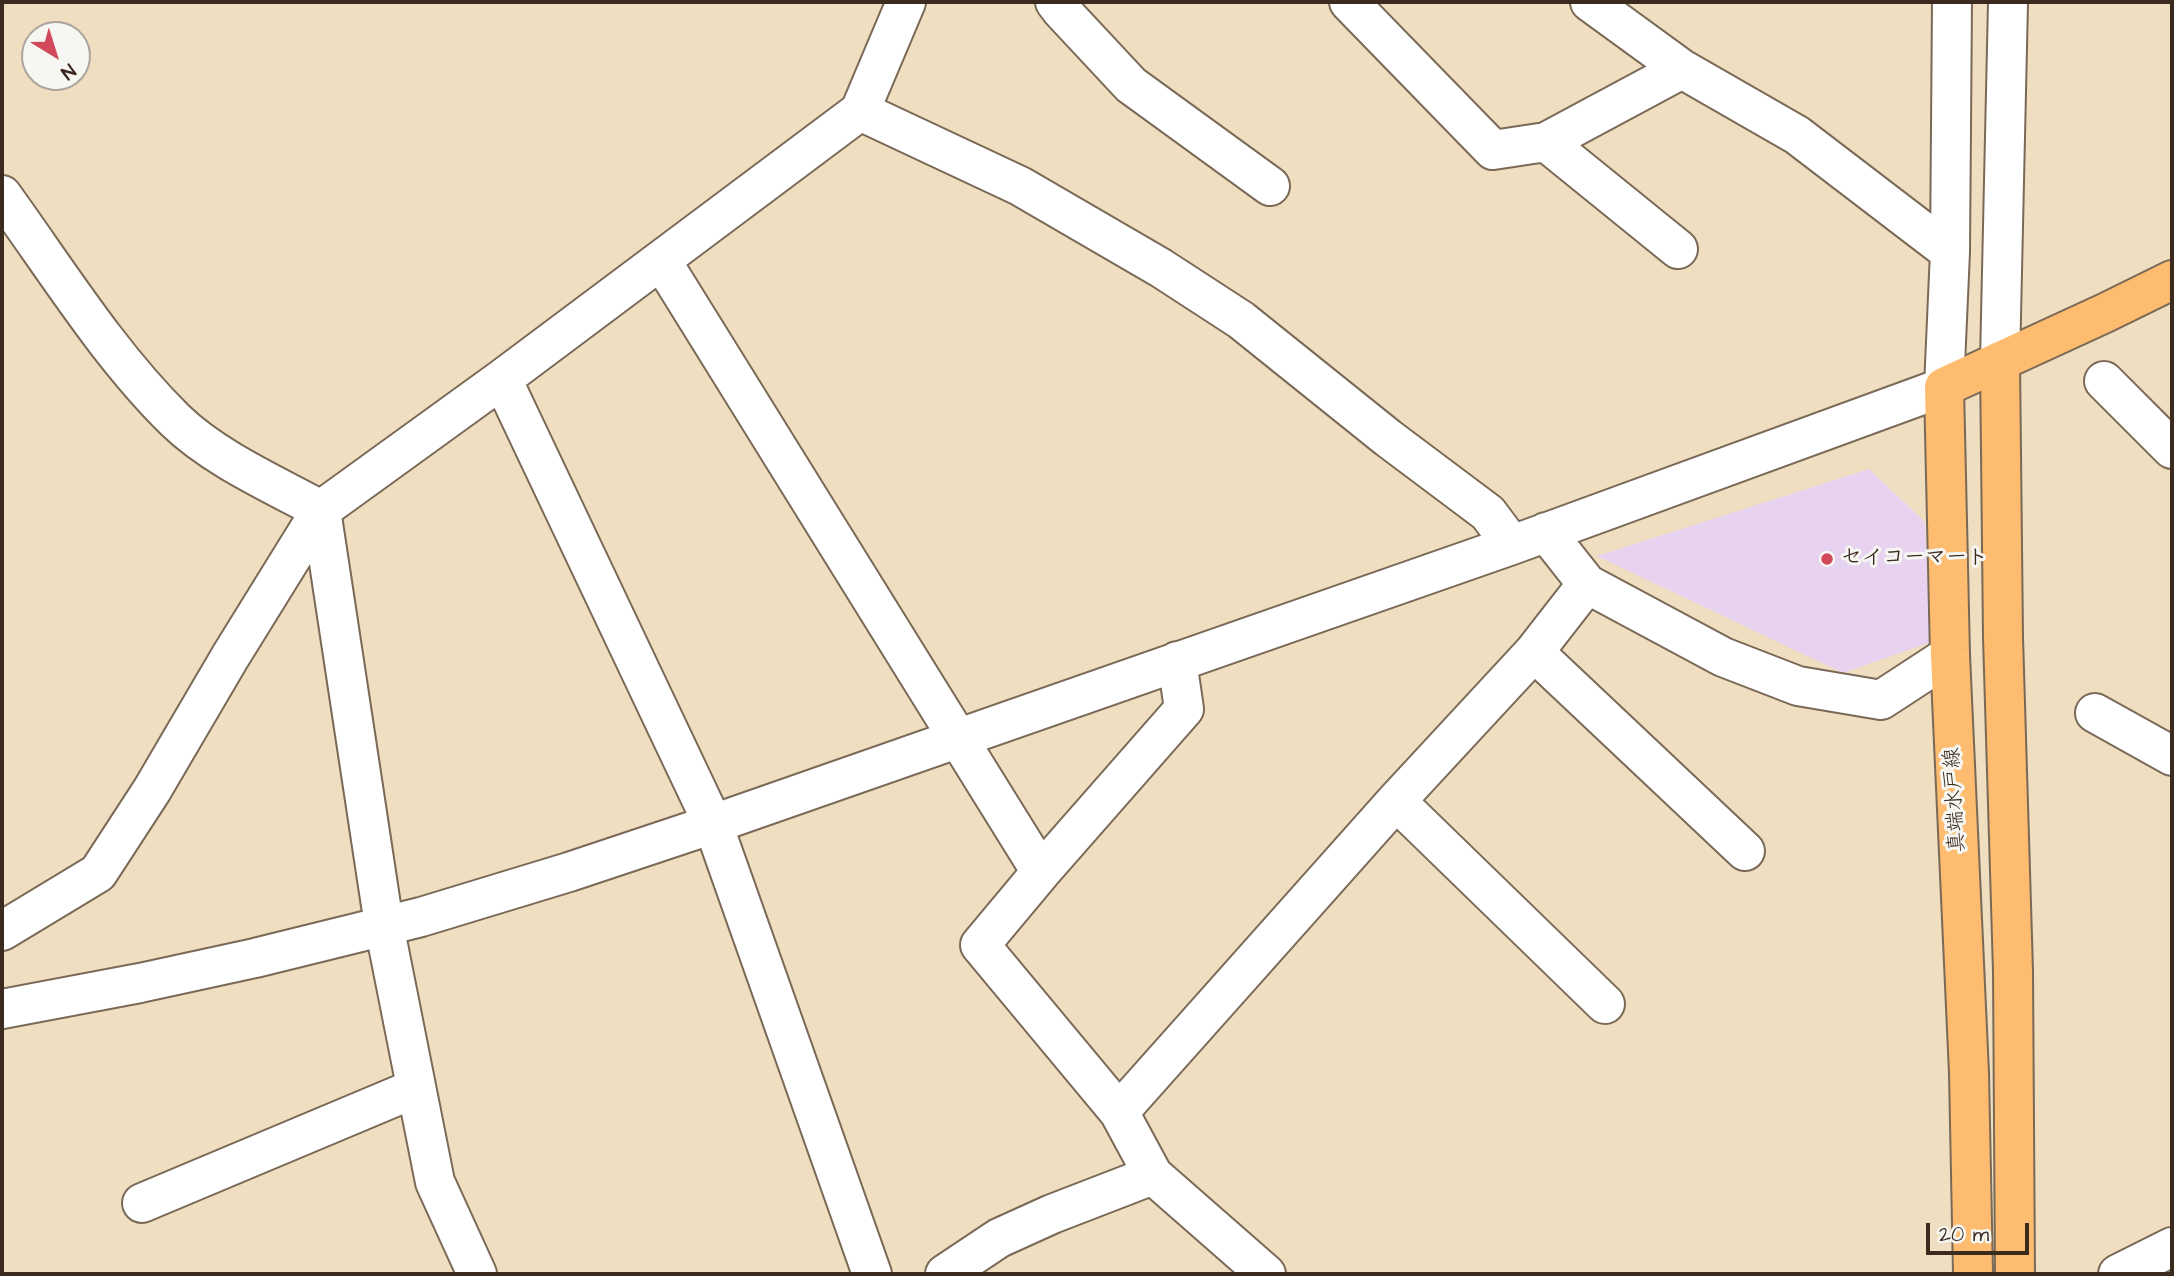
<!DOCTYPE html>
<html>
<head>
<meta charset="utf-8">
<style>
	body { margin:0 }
	#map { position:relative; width:2174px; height:1276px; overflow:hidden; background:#efdfc0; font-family:"Architects Daughter",sans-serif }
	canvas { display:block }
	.frame { position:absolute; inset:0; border:4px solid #3b2a1e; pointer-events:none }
	.north { position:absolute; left:21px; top:21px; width:70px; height:70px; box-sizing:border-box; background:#f6f6f2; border:2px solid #aba49d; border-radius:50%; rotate:142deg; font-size:19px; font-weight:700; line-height:28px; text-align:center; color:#3b2a1e }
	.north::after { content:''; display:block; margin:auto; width:24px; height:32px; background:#d1495b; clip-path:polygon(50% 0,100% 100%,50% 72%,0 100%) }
	.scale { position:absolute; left:1926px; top:1223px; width:103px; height:32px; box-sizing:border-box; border:4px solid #3b2a1e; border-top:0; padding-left:9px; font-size:21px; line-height:24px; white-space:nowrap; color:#3b2a1e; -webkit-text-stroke:5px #f6f6f2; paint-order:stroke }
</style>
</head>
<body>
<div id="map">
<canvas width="2174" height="1276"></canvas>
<div class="frame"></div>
<div class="north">N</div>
<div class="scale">20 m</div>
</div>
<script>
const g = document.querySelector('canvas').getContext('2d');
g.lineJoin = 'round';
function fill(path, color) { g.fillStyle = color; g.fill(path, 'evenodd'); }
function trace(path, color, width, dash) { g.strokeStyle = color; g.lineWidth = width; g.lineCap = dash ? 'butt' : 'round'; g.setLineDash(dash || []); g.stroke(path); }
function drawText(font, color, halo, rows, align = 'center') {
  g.font = font + ' "Architects Daughter","Klee One",sans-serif'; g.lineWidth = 6; g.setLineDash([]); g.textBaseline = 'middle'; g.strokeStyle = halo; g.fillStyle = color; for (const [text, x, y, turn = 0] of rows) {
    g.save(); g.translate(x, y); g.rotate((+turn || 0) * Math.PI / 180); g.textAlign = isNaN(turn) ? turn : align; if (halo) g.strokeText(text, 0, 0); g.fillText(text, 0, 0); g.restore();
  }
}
fill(new Path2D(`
	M1869 469 1925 522 1931 642 1843 673 1597 556Z`), '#e7d2ef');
const minor = new Path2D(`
	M1055 2 1061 10 1131 85 1270 186
	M1349 2 1493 150 1546 142 1678 249
	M1590 2 1682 69 1797 135 1950 252
	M860 111 1020 186 1161 268 1241 320 1388 438 1488 513 1512 545
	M1546 142 1682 69
	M2 195C57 271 108 354 175 420 214 458 273 484 321 510
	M661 260 1041 872 980 945 1119 1112
	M2000 361 2008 2
	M502 379 713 824 872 1274
	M2104 381 2172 449
	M321 510 384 925 435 1182 477 1274
	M1546 532 1587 584 1723 657 1798 686 1881 700 1950 655
	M1534 652 1745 851
	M2095 713 2172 756
	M1396 801 1605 1004
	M1041 872 1184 709 1177 661
	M2 931 98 873 152 790 230 657 321 510 502 379 860 111 906 2
	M2 1009 140 983 255 958 421 917 569 872 713 824 1512 545 1944 387 1950 252 1952 2
	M142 1203 416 1088
	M945 1274 999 1238 1052 1214 1153 1175
	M1266 1274 1153 1175 1119 1112 1396 801 1534 652 1587 584
	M2118 1274 2172 1247`);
const major = new Path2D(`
	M2000 361 2003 637 2013 971 2015 1274
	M1973 1274 1969 1073 1950 655 1944 387 2105 313 2172 280`);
trace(minor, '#7a6957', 42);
trace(major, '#7a6957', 42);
trace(minor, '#fff', 38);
trace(major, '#fdbc6f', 38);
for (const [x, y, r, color] of [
	[1827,559,7,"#d1495b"]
]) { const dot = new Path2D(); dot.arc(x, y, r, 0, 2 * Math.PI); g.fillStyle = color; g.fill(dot); trace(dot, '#f6f6f2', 2.5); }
drawText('bold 21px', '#3b2a1e', '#f6f6f2', [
	["セイコーマート",1841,559]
], 'left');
drawText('21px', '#3b2a1e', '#f6f6f2', [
	["真端水戸線",1956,800,-93]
]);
</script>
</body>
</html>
